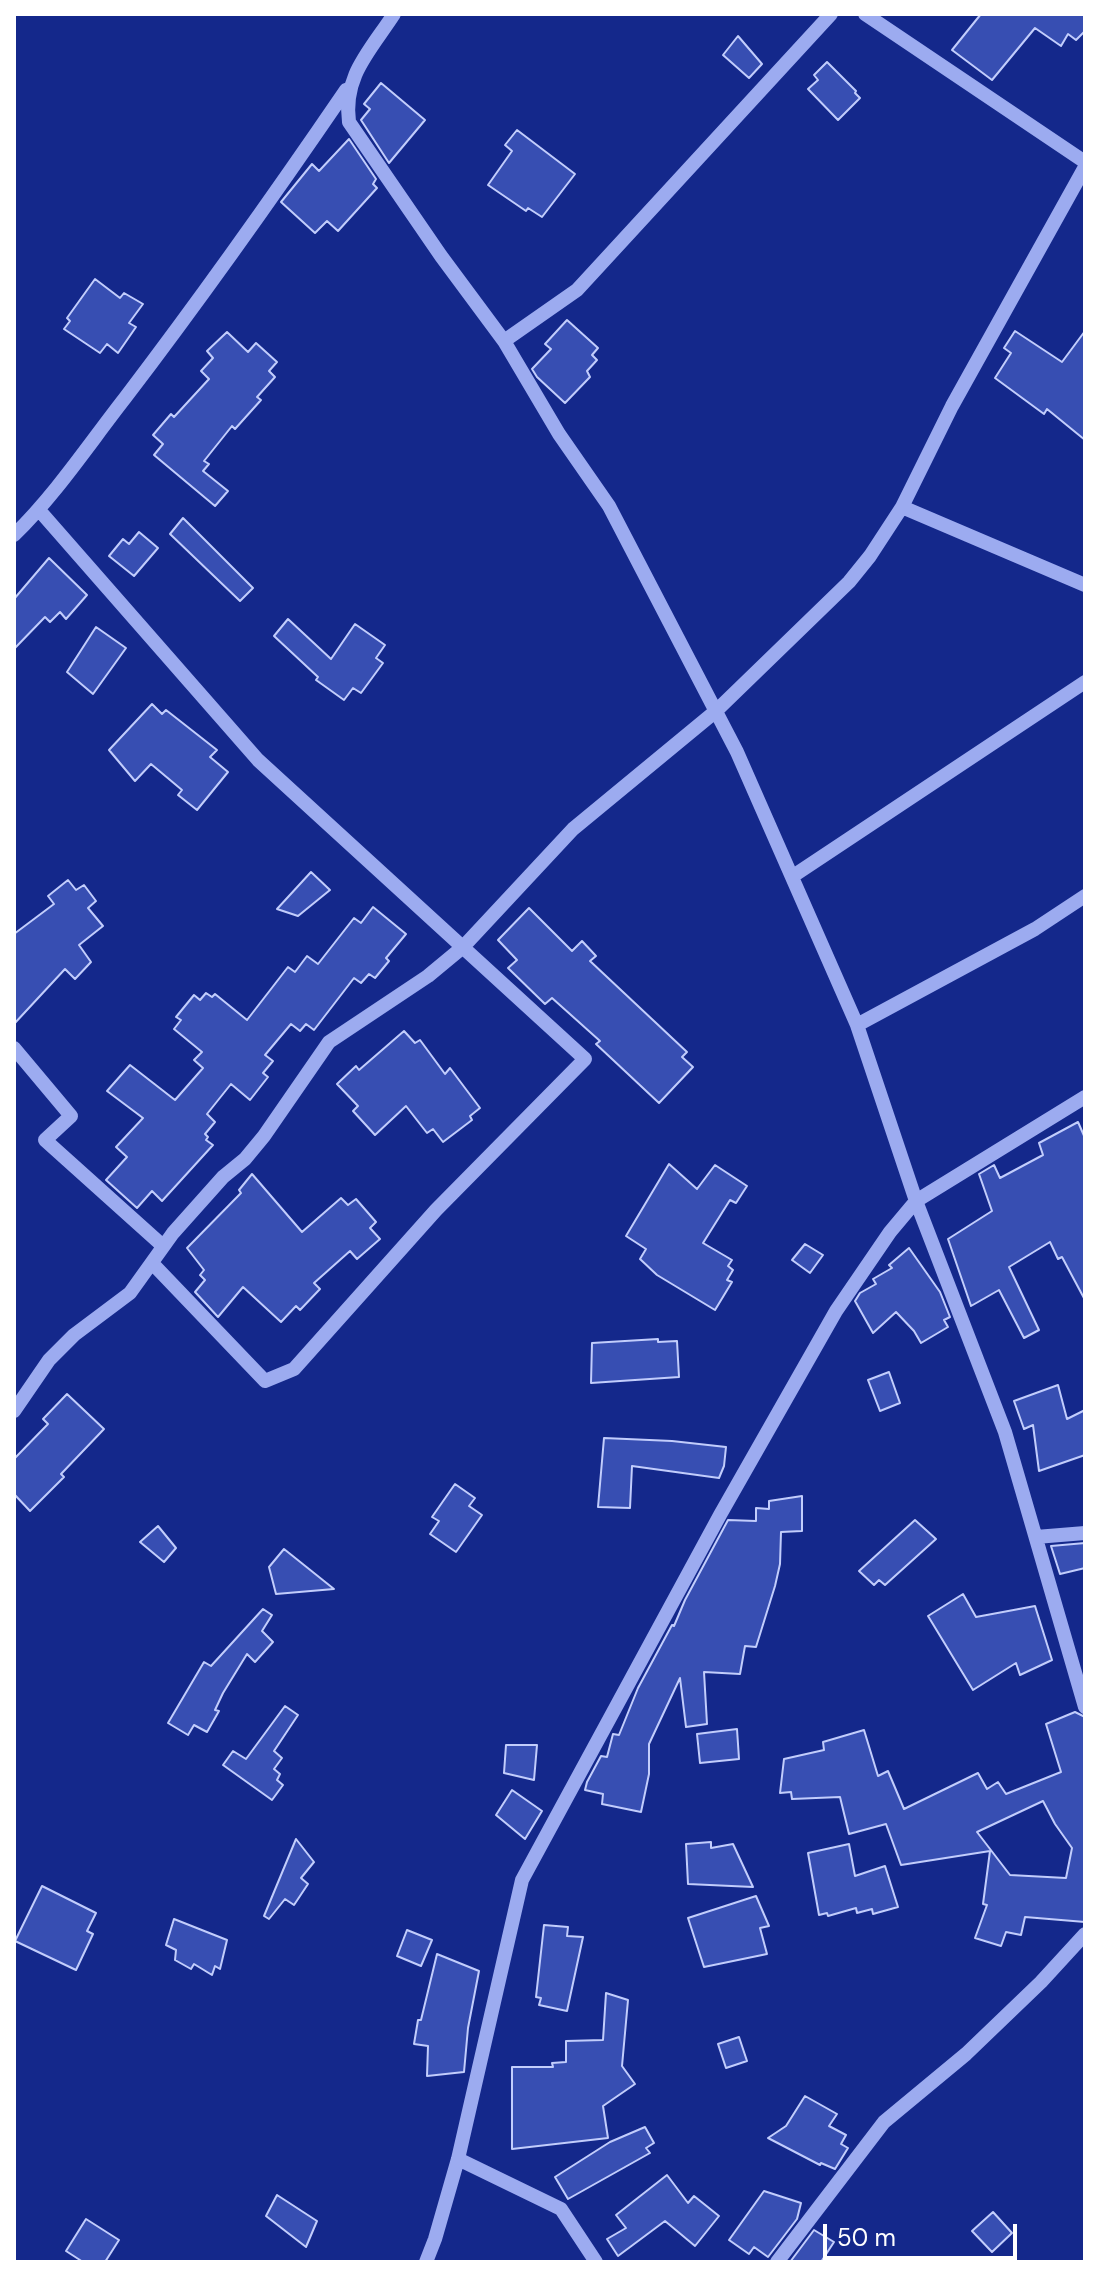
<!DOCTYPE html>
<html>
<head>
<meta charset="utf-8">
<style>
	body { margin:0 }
	#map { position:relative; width:1099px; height:2276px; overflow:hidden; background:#14288b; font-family:"DM Sans",sans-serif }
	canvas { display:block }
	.frame { position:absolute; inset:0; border:16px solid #fff; pointer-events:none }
	.scale { position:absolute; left:823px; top:2224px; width:194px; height:36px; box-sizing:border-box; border:4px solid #fff; border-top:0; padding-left:10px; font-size:24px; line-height:28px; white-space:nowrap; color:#fff; -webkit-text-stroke:6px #14288b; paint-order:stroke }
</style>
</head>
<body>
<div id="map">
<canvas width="1099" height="2276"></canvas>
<div class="frame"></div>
<div class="scale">50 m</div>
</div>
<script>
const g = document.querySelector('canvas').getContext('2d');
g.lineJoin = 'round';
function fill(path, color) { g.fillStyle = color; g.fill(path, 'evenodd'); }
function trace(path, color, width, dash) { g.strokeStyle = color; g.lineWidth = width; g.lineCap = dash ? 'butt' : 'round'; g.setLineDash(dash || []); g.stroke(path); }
const building = new Path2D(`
	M981 14H1085V31L1076 40 1068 34 1061 46 1035 28 992 80 952 50Z
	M738 36 762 64 749 78 723 55Z
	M827 62 856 91 855 93 860 98 838 120 808 89 818 80 814 75Z
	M381 83 425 120 389 163 361 120 370 109 364 104Z
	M517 130 575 174 542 217 528 208 526 211 488 185 512 151 505 145Z
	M349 139 376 179 373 184 377 188 338 231 327 221 315 233 281 202 312 164 319 171Z
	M95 279 120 298 124 293 143 304 129 323 136 327 118 353 107 344 100 353 64 329 70 321 67 318Z
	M567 320 598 348 592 355 597 360 587 371 590 377 565 403 537 377 532 369 551 349 545 344Z
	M1015 331 1062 362 1085 331V440L1047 409 1044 414 995 378 1011 353 1004 348Z
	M227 332 248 352 256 343 277 362 269 371 275 377 257 397 261 400 235 429 232 426 204 461 209 464 203 471 228 491 215 506 154 455 163 444 153 435 171 414 174 417 209 379 201 371 213 358 207 351Z
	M183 518 253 588 240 601 170 534Z
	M139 532 158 548 134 576 109 556 123 539 129 544Z
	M49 558 87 595 66 619 60 612 50 622 45 617 14 649V599Z
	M288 619 331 659 355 624 385 645 376 658 383 663 361 693 353 688 344 700 316 680 318 677 274 636Z
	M96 627 126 648 93 694 67 672Z
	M152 704 162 714 166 710 217 750 210 757 228 772 197 810 178 795 182 790 151 764 135 781 109 750Z
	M311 872 330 890 298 916 277 909Z
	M68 880 76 890 84 885 96 901 88 908 103 926 79 945 91 962 75 979 65 969 14 1024V934L54 904 48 896Z
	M373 907 406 934 386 958 389 961 375 978 369 974 361 983 354 978 314 1030 306 1024 300 1031 291 1024 265 1055 273 1061 263 1073 268 1077 250 1100 231 1084 207 1114 215 1122 205 1134 208 1137 206 1140 213 1145 162 1201 152 1191 137 1208 106 1180 127 1157 116 1147 143 1118 107 1091 130 1065 175 1100 203 1068 194 1060 202 1052 174 1029 181 1020 176 1017 194 995 200 1000 206 993 212 997 215 994 247 1020 288 967 295 972 307 956 318 964 354 918 361 923Z
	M529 908 572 951 582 941 596 956 590 961 687 1052 682 1057 693 1067 659 1103 596 1044 600 1041 552 998 545 1004 508 968 517 960 498 940Z
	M404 1031 415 1043 420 1040 445 1074 450 1068 480 1108 470 1116 472 1120 443 1142 433 1129 427 1133 406 1106 375 1135 353 1111 358 1106 337 1084 356 1066 359 1070Z
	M1078 1122 1085 1138V1300L1062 1257 1058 1259 1050 1242 1009 1267 1039 1330 1024 1338 999 1290 971 1306 948 1239 992 1211 979 1174 994 1165 1000 1178 1043 1155 1039 1143Z
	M669 1164 697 1189 715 1165 747 1186 736 1203 730 1200 703 1243 732 1260 728 1266 733 1270 727 1280 732 1282 715 1310 657 1275 640 1259 646 1249 626 1236Z
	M252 1174 302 1232 341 1198 348 1205 356 1199 376 1222 370 1228 380 1239 357 1259 350 1251 314 1283 320 1289 300 1310 296 1306 281 1322 243 1287 218 1317 195 1292 205 1280 200 1275 204 1270 187 1248 241 1193 239 1190Z
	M805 1244 823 1255 810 1273 792 1260Z
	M909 1248 940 1292 950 1317 944 1320 948 1327 921 1343 914 1331 896 1312 873 1333 855 1301 860 1293 876 1284 873 1279 892 1268 889 1265Z
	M658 1339V1342L677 1341 679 1377 591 1383 592 1343Z
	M889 1372 900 1403 880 1411 868 1380Z
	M1058 1385 1067 1419 1085 1410V1455L1039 1471 1033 1425 1024 1429 1014 1401Z
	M67 1394 104 1429 61 1474 64 1477 30 1511 14 1494V1459L48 1424 43 1419Z
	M604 1438 672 1441 726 1447 724 1466 719 1478 632 1466 630 1508 598 1507Z
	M455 1484 475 1498 469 1506 482 1515 456 1552 430 1534 439 1521 432 1517Z
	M802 1496V1531L781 1532 780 1564 775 1586 756 1647 745 1646 740 1674 704 1672 707 1724 686 1727 680 1678 649 1744V1774L641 1812 602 1804 603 1794 585 1790 587 1782 601 1756 607 1757 613 1734 619 1735 638 1688 672 1625 674 1626 685 1600 728 1520 756 1521V1508L769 1509V1501Z
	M915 1520 936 1539 885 1585 879 1580 874 1585 859 1571Z
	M158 1526 176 1548 164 1562 140 1542Z
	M1085 1543V1568L1060 1574 1051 1546Z
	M284 1549 334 1589 276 1594 269 1567Z
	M963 1594 976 1617 1035 1606 1052 1660 1020 1675 1016 1663 973 1690 928 1616Z
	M263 1609 272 1615 262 1631 273 1642 255 1662 247 1654 223 1693 215 1710 219 1711 207 1732 194 1725 188 1735 168 1723 204 1662 211 1666Z
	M285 1706 298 1715 274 1751 282 1758 274 1769 280 1774 277 1780 283 1785 272 1800 223 1765 233 1751 246 1759Z
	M1075 1712 1085 1717V1922L1025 1917 1021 1935 1006 1932 1001 1946 975 1938 987 1905 983 1904 990 1851 901 1865 886 1824 849 1834 840 1797 792 1799 791 1792 780 1793 784 1759 824 1750 823 1742 864 1730 878 1776 888 1771 904 1809 978 1773 987 1789 998 1782 1006 1794 1061 1772 1046 1724ZM1043 1801 1055 1824 1072 1848 1066 1878 1010 1875 977 1832Z
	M737 1729 739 1759 700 1763 697 1734Z
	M506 1745H537L534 1780 504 1773Z
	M512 1790 542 1811 525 1839 496 1815Z
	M296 1839 314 1862 301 1878 308 1884 294 1905 285 1899 269 1919 264 1916Z
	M711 1842V1848L733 1844 753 1887 688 1884 686 1844Z
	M849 1844 855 1876 885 1866 898 1907 873 1914 872 1909 857 1913 856 1908 828 1916 827 1913 819 1915 808 1853Z
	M42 1886 96 1913 87 1931 93 1934 76 1970 15 1941Z
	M756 1896 769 1926 760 1928 767 1954 704 1967 688 1918Z
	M174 1919 227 1940 220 1969 215 1966 212 1975 194 1964 191 1969 175 1960 176 1950 166 1945Z
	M544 1925 568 1927 567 1936 583 1937 567 2011 539 2005 541 1998 536 1997Z
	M407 1930 432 1940 421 1966 397 1956Z
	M437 1954 479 1971 468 2028 464 2072 427 2076 428 2046 414 2044 418 2020H421Z
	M606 1993 628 2000 622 2066 635 2084 603 2106 608 2138 512 2149V2067H553L552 2063 566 2062V2041L603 2040Z
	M739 2037 747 2061 726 2068 718 2044Z
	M805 2096 837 2114 829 2126 846 2135 841 2144 848 2148 835 2169 821 2163 820 2165 768 2138 786 2126Z
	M645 2127 654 2143 646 2148 650 2153 568 2199 555 2177 610 2142Z
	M667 2175 688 2203 694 2196 719 2216 695 2246 665 2221 618 2256 607 2239 626 2228 616 2215Z
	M764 2191 801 2203 797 2219 768 2257 754 2247 749 2254 729 2240Z
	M277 2195 317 2221 306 2247 266 2216Z
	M993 2212 1012 2233 992 2252 972 2231Z
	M86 2219 119 2240 105 2262H83L66 2251Z
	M814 2230 834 2242 821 2262H790Z`);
fill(building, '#374eb2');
trace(building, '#c2cdfc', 2);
trace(new Path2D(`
	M394 14C370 51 343 76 349 122L441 256 504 341 559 434 609 506 737 752 857 1025 916 1201 1005 1432 1085 1707
	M865 14 1085 162
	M504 341 577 290 831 14
	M902 507 1085 585
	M39 510 258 760 585 1059 436 1210 294 1369 265 1381 152 1263
	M14 535C56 494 89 444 125 398 202 297 275 194 346 90
	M793 876 1085 682
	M857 1025 1035 929 1085 896
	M14 1048 71 1116 45 1140 163 1246
	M14 1411 49 1360 74 1335 130 1293 173 1233 223 1177 245 1159 264 1136 329 1042 428 976 463 947 573 829 716 711 849 582 870 556 902 507 952 406 1085 167
	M1036 1537 1085 1533
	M458 2159 561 2209 596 2262
	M426 2262 435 2239 458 2159 522 1880 720 1515 836 1311 890 1232 916 1201 1085 1097
	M777 2262 884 2122 966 2054 1041 1982 1085 1934`), '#9cabf0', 14);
</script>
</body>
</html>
